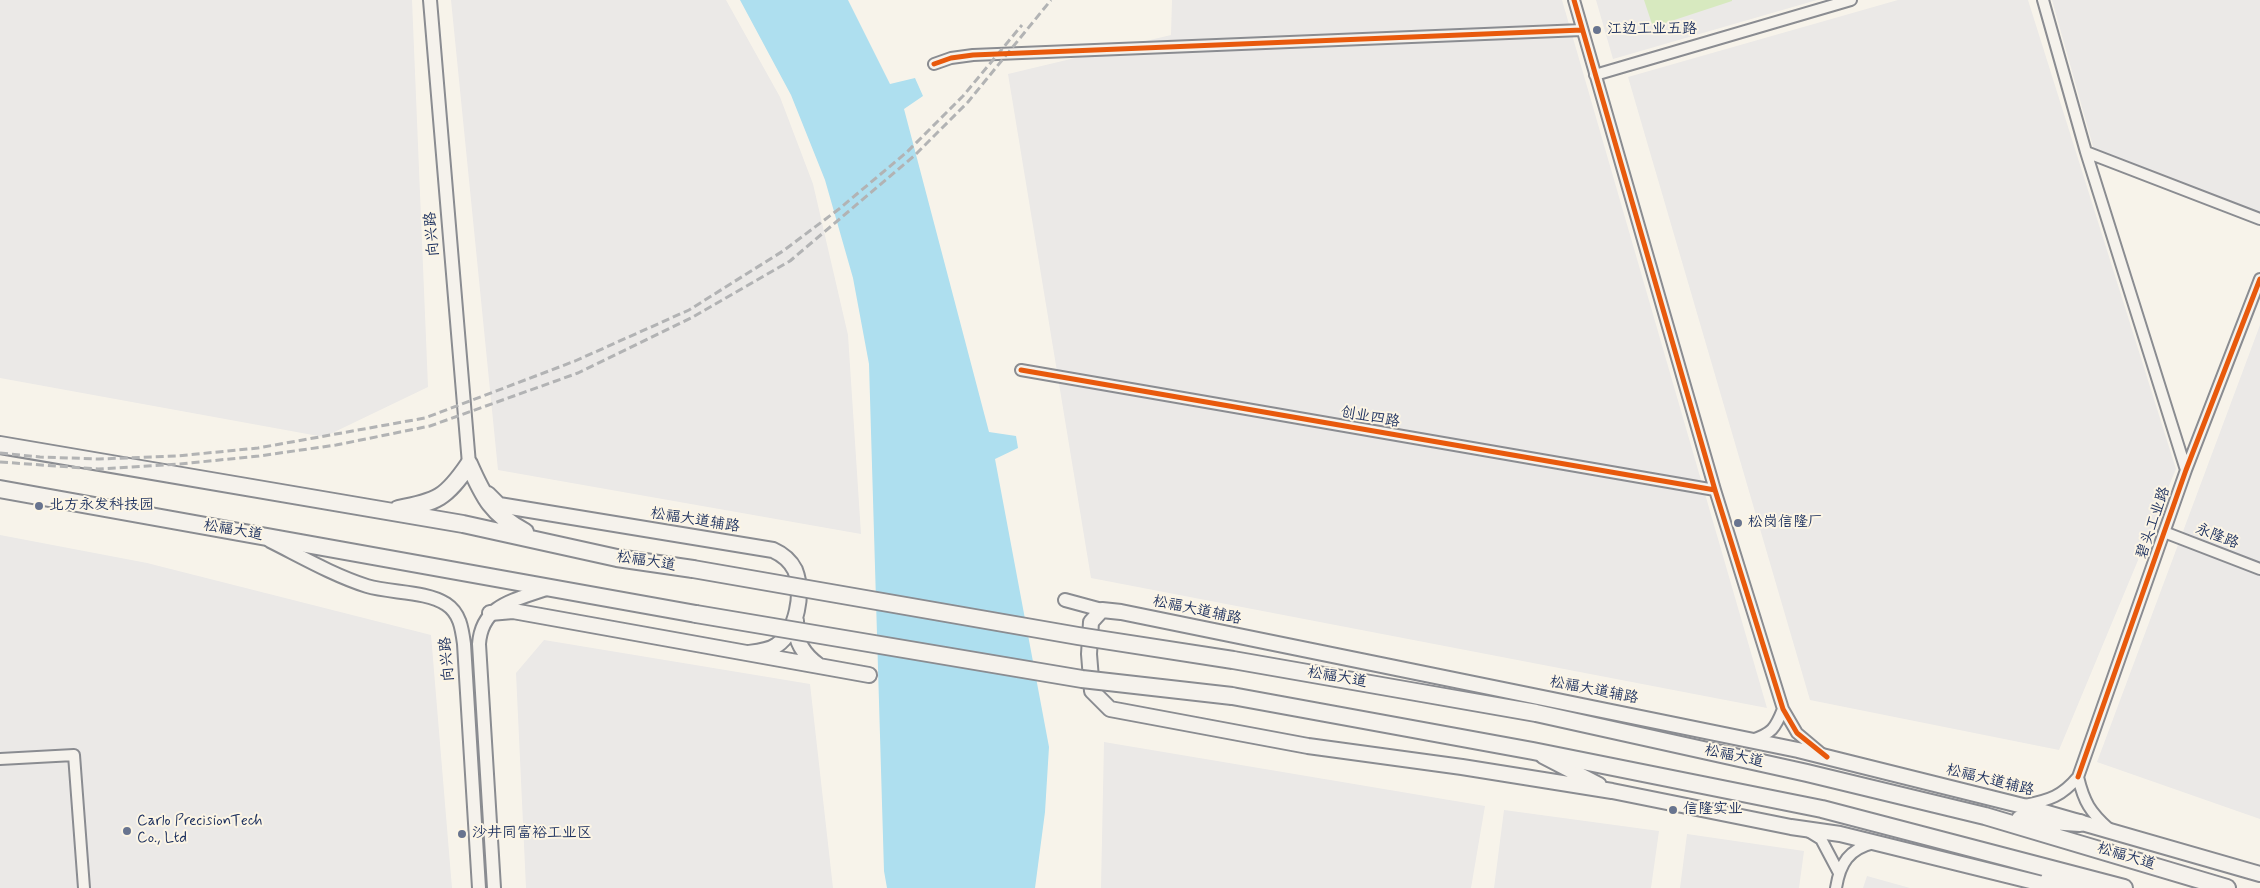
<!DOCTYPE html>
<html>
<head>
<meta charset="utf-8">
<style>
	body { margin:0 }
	canvas { display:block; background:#f7f3ea }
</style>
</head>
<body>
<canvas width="2260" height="888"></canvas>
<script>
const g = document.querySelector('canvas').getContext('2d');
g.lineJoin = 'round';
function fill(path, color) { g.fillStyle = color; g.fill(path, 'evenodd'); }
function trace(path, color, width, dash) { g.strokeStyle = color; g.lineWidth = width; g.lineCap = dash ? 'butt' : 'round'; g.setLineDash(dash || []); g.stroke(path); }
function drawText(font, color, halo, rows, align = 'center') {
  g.font = font + ' Mynerve,"LXGW WenKai TC",sans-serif'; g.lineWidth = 4; g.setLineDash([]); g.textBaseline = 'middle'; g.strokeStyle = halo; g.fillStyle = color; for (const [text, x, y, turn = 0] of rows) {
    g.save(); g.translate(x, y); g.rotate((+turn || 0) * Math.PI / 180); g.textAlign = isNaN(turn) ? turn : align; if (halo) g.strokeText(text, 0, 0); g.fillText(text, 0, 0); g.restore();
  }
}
fill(new Path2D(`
	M0 0H412L428 387 324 437 0 378Z
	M451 0H726L780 97 813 184 848 335 861 534 498 470Z
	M1172 0H1562L1767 708 1091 578 1008 74 1171 35Z
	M1596 0H1817L1613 59Z
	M1898 0H2028L2176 469 2059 750 1810 700 1628 77Z
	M2052 0H2260V213L2094 150Z
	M2260 325V819L2097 762Z
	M0 535 147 563 431 635 452 888H0Z
	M544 640 810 684 833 888H526L516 673Z
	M1104 742 1485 806 1471 888H1101Z
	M1504 810 1659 831 1651 888H1494Z
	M1687 834 1804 851 1799 888H1680Z
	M1867 876 1910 888H1863Z`), '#ebe9e7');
fill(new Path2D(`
	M1644 0H1732V1L1653 27Z`), '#d7e9bf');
fill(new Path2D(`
	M740 0H848L890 84 915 78 923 96 904 109 989 432 1016 436 1018 448 995 459 1049 747 1045 812 1035 888H887L884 871 869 364 853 278 825 180 791 95Z`), '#aedfef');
const minor = new Path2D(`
	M1574 0 1715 490 1783 709 1797 733 1822 754
	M2043 0 2086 152 2186 470
	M934 64 951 58 973 55 1582 30
	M1595 75 1851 0
	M2086 152 2260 219
	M1021 370 1715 490
	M2164 532 2260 569
	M1752 740C1772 733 1775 729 1783 709
	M0 759 74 755 84 888
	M2078 777 2186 470 2260 279
	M2025 805C2050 800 2062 796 2078 777 2084 802 2090 812 2109 829
	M1808 831 1821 839 1839 873
	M1836 888C1840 863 1849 849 1874 843`);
const tertiary = new Path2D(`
	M430 0 469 464
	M270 541C302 557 333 575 367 586 390 593 426 591 446 604 460 613 462 629 464 644L479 888
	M1065 600 1102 610
	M494 888 479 644C482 603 517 600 549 588`);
const secondary = new Path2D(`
	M488 494 499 505 773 550C782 554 790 560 795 570 804 593 797 631 777 645 769 651 757 652 748 653
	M490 613 513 611 869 675
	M796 621C794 640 803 654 818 665
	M1543 756 1599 785
	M2048 879 2096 887
	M2059 888 1840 834 1791 827 1612 791 1462 767 1308 746 1110 709 1092 691 1089 654 1091 622 1102 610 1121 612 1798 750 2023 806 2260 874`);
const primary = new Path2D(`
	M0 445 463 524 617 558 693 569
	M469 464C484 498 492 514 525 532
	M0 489 696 614
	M398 509C437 502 446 498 469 464
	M1233 660 1536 713 1807 773 1985 816 2227 888
	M1232 696 1533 751 1822 809 2124 888
	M2020 819 2080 823`);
trace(minor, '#8a8c91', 14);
trace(tertiary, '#8a8c91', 16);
trace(secondary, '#8a8c91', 18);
trace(primary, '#8a8c91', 20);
trace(minor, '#f5f2ec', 10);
trace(tertiary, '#f5f2ec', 12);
trace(secondary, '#f5f2ec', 14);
trace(primary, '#f5f2ec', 16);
trace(new Path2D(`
	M0 453 40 457 99 459 177 456 258 448 425 418 575 361 689 310 783 251 839 209 907 152 963 96 1022 25
	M0 462 98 469 180 464 259 456 336 445 430 426 578 373 691 318 790 261 914 156 968 102 1051 0`), '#b2b3b4', 3, [8, 4]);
const primaryBridge = new Path2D(`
	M693 569 1078 636 1233 660
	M696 614 1082 679 1232 696`);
trace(primaryBridge, '#8a8c91', 20, []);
trace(primaryBridge, '#f5f2ec', 16);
trace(new Path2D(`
	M1574 0 1715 490 1783 709 1797 733 1827 757
	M934 64 951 58 973 55 1582 30
	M1021 370 1715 490
	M2078 777 2186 470 2260 279`), '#e8590c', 5);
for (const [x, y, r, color] of [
	[1597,30,5,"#68748f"],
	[39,506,5,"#68748f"],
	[1738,523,5,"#68748f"],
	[1673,810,5,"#68748f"],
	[127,831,5,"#68748f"],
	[462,834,5,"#68748f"]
]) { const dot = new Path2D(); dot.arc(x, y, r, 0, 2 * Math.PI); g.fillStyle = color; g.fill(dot); trace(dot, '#fcf5e5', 2); }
drawText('15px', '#1b2f5e', '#fcf5e5', [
	["江边工业五路",1607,30],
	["北方永发科技园",49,506],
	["松岗信隆厂",1748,523],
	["信隆实业",1683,810],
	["Carlo PrecisionTech",137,822],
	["Co., Ltd",137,839],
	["沙井同富裕工业区",472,834]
], 'left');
drawText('15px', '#1b2f5e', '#fcf5e5', [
	["向兴路",433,234,-95],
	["创业四路",1370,418,10],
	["松福大道辅路",695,521,9],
	["碧头工业路",2154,523,-71],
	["松福大道",233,531,10],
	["永隆路",2217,537,21],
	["松福大道",646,562,9],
	["松福大道辅路",1197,611,12],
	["向兴路",448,659,-95],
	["松福大道",1337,678,10],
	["松福大道辅路",1594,691,11],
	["松福大道",1734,757,12],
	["松福大道辅路",1990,781,14],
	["松福大道",2126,857,17]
]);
</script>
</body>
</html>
